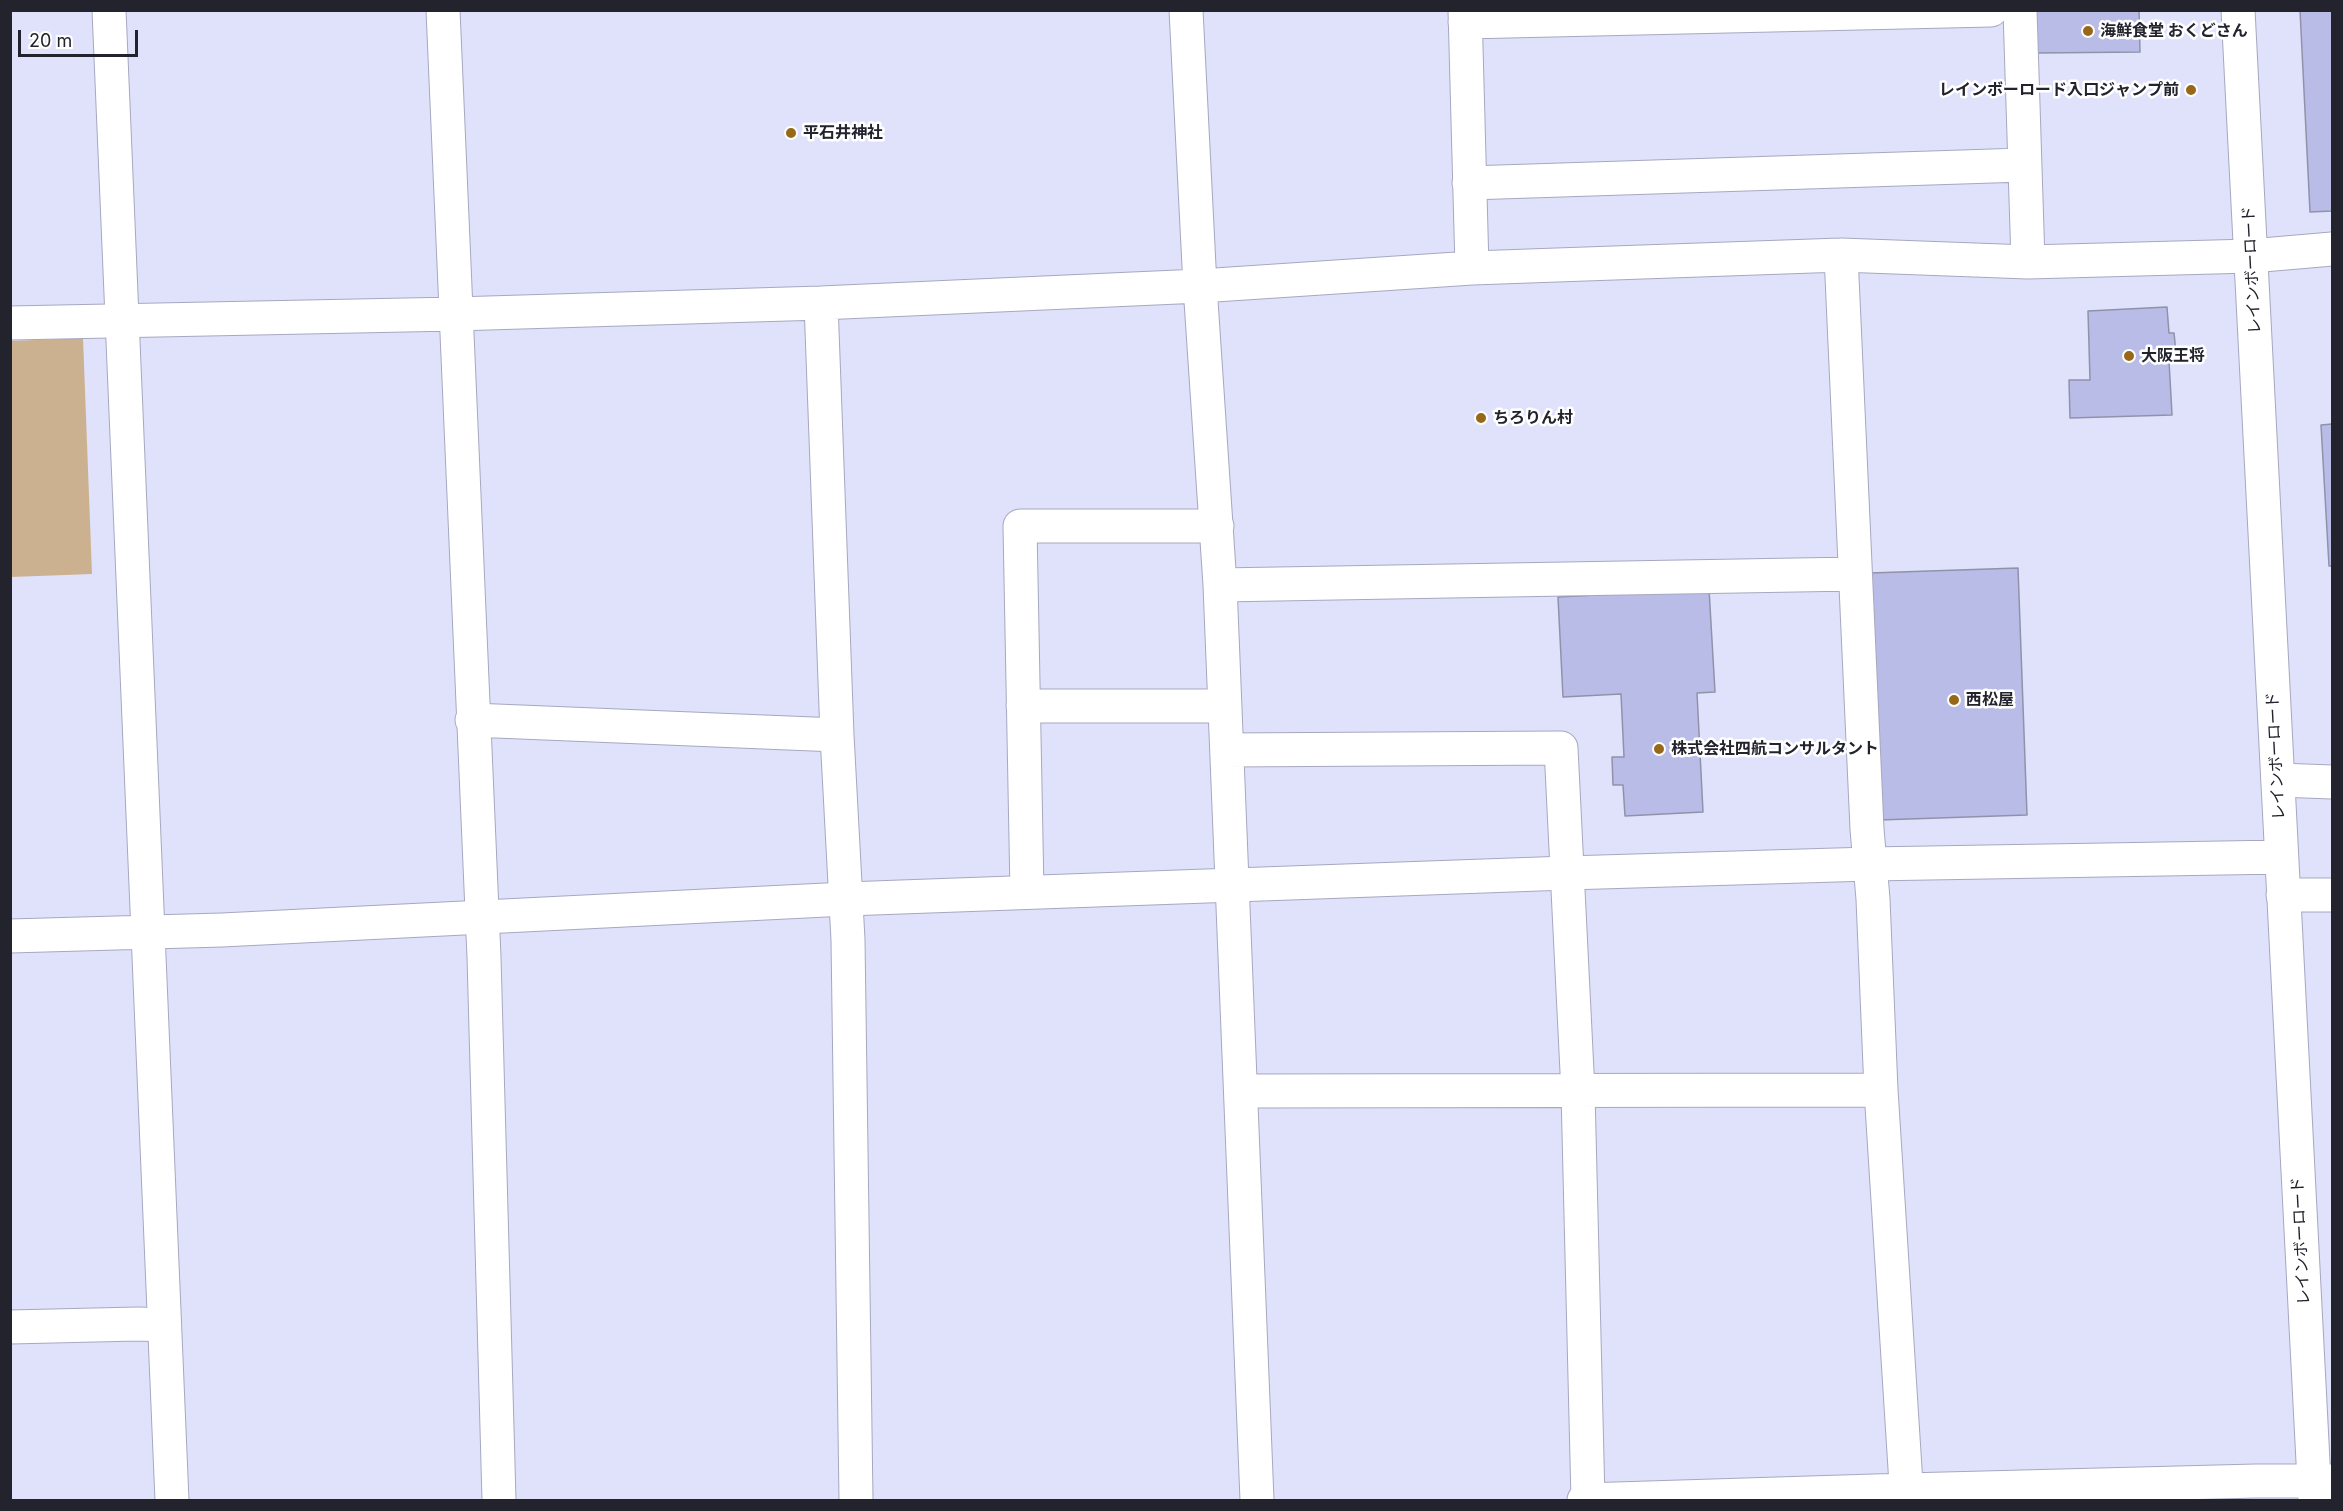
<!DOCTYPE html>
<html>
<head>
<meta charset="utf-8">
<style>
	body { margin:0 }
	#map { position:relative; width:2343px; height:1511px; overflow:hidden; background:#e0e2fc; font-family:Inter,sans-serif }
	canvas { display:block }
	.frame { position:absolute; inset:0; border:12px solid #22232c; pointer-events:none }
	.scale { position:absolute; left:18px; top:30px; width:120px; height:27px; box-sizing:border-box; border:3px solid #22232c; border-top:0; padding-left:8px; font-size:18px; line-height:21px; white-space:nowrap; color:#22232c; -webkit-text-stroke:4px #fff; paint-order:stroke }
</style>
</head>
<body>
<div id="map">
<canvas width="2343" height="1511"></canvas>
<div class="frame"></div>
<div class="scale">20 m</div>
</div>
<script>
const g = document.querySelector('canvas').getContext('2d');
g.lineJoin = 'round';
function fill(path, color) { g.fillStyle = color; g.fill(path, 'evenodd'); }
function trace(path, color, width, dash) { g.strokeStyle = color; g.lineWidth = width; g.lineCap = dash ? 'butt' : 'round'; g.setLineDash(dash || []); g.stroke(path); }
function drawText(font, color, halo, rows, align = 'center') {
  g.font = font + ' Inter,"Noto Sans JP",sans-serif'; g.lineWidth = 5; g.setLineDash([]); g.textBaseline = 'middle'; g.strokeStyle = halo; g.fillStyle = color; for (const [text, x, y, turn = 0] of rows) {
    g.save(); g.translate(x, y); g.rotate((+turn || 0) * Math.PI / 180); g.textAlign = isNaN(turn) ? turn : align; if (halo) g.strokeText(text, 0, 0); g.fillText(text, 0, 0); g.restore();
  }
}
fill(new Path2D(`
	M83 338 92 574 11 577V341Z`), '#cbb18f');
const building = new Path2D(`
	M2139 10 2140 52 2036 53 2035 11Z
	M2300 10H2332V211L2310 212Z
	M2167 307 2169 333H2174L2177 362 2169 361 2172 415 2070 418 2069 380H2090L2088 311Z
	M2332 424V566H2329L2321 425Z
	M2018 568 2027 815 1879 820 1870 573Z
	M1709 589 1715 692 1697 693 1703 812 1625 816 1623 785H1613L1612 757H1624L1621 694 1563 697 1558 597Z`);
fill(building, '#babce8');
trace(building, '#9092a9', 1.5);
const minor = new Path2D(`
	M443 10 484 957 499 1500
	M1186 10 1200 286 1220 585 1257 1500
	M1465 10 1472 268
	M2020 10 2028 262
	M1465 22 1991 10
	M1469 183 2023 165
	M1841 255 1867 829 1873 899 1881 1090 1907 1500
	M821 303 837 735 848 940 856 1500
	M10 323 455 314 821 303 1200 286 1472 268 1841 255 2028 262 2251 256 2332 249
	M1220 585 1854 574
	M1023 706H1225
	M472 720 837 735
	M1227 750 1561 748 1578 1092 1588 1500
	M2278 780 2332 782
	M1027 892 1020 526H1217
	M2283 895H2332
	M1241 1091 1881 1090
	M10 1327 138 1324 164 1325
	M1584 1500 1906 1490 2256 1481H2332`);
const tertiary = new Path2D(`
	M109 10 172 1500
	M2238 10 2315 1500
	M10 936 222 930 846 899 1567 873 1870 864 2281 857`);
trace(minor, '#a6a8c0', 35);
trace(tertiary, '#a6a8c0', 35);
trace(minor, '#fff', 33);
trace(tertiary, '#fff', 33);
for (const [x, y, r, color] of [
	[2088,31,6,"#986819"],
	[2191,90,6,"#986819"],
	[791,133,6,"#986819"],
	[2129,356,6,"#986819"],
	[1481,418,6,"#986819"],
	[1954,700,6,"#986819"],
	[1659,749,6,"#986819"]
]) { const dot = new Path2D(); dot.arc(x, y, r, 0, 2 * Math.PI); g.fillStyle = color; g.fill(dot); trace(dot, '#fff', 2); }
drawText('bold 16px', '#22232c', '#fff', [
	["海鮮食堂 おくどさん",2100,31],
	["レインボーロード入口ジャンプ前",2179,90,"right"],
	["平石井神社",803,133],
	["大阪王将",2141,356],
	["ちろりん村",1493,418],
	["西松屋",1966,700],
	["株式会社四航コンサルタント",1671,749]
], 'left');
drawText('16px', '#22232c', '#fff', [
	["レインボーロード",2252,270,-93],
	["レインボーロード",2276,756,-93],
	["レインボーロード",2301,1241,-93]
]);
</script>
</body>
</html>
